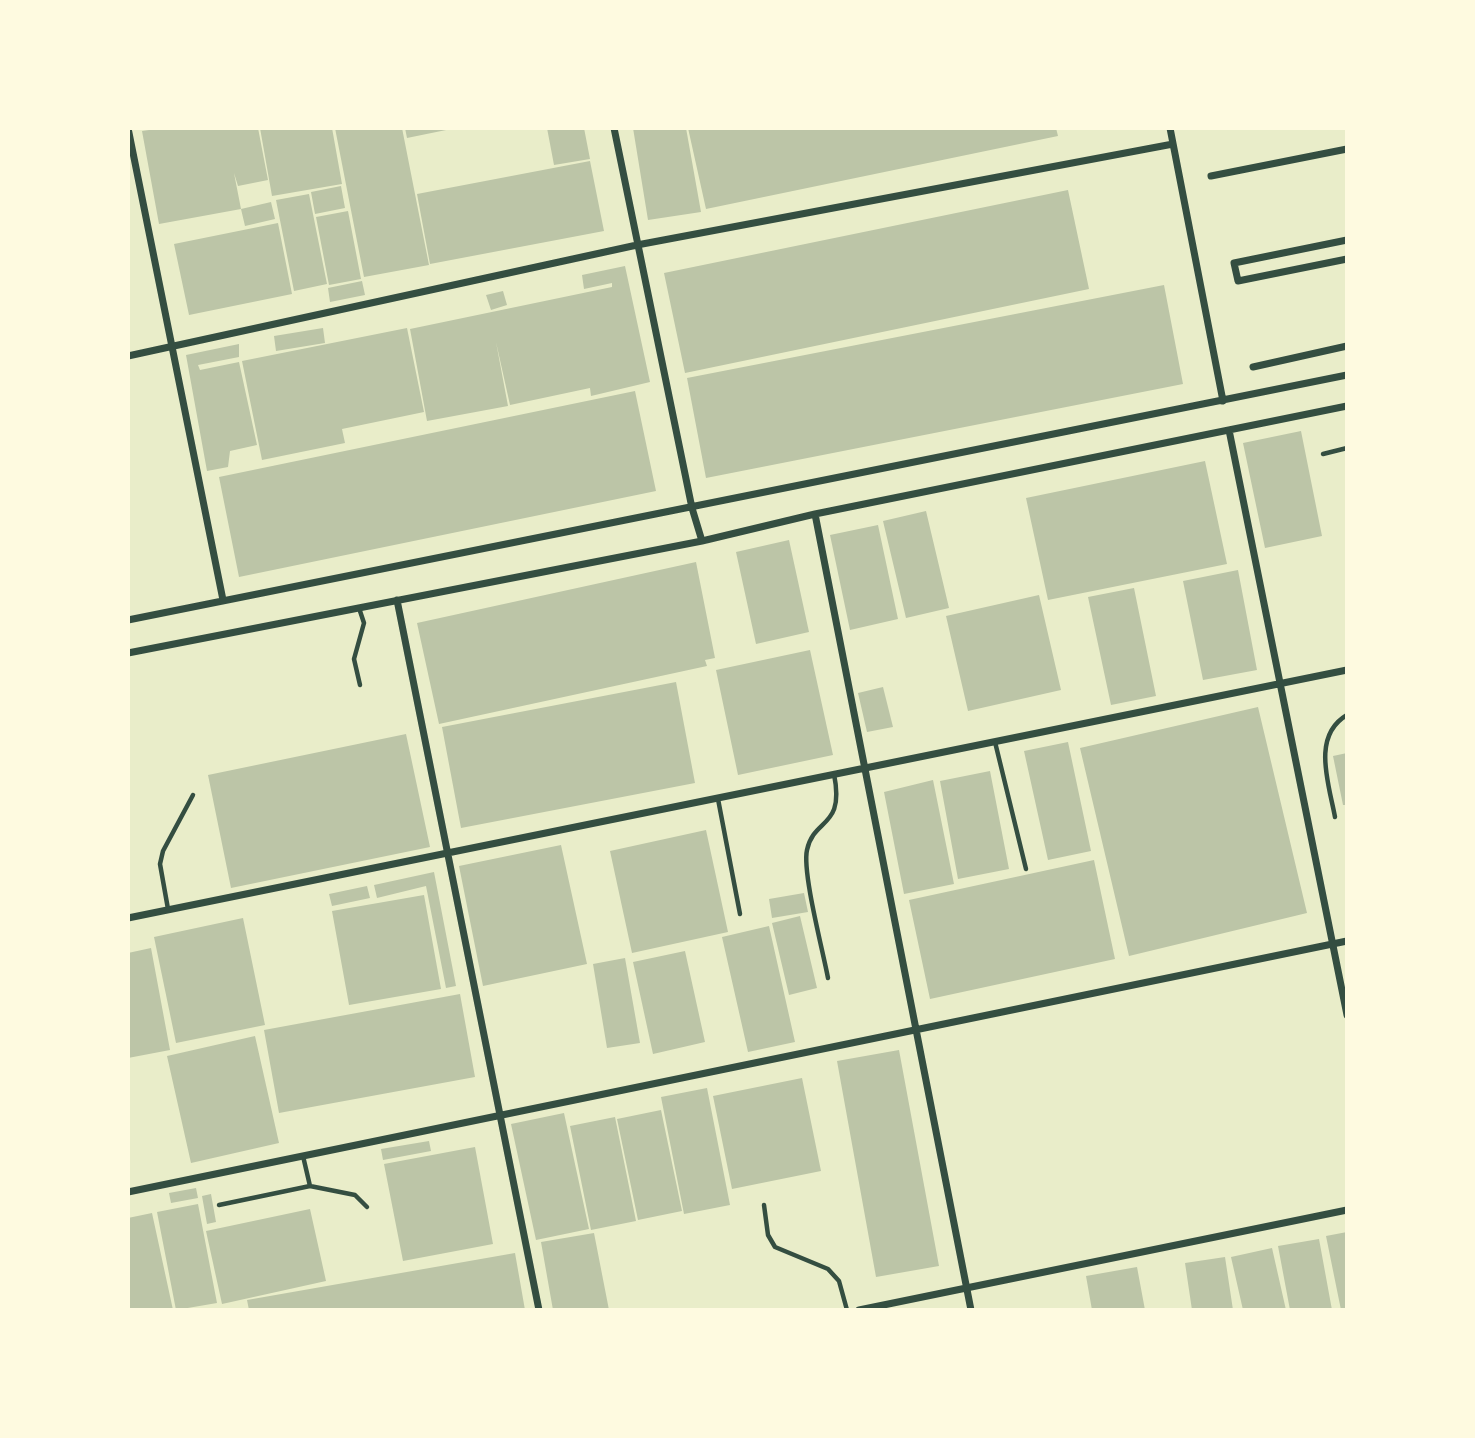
<!DOCTYPE html>
<html>
<head>
<meta charset="utf-8">
<style>
	body { margin:0 }
	#map { position:relative; width:1475px; height:1438px; overflow:hidden; background:#e9edc9; font-family:Helvetica,sans-serif }
	canvas { display:block }
	.frame { position:absolute; inset:0; border:130px solid #fefae0; pointer-events:none }
</style>
</head>
<body>
<div id="map">
<canvas width="1475" height="1438"></canvas>
<div class="frame"></div>
</div>
<script>
const g = document.querySelector('canvas').getContext('2d');
g.lineJoin = 'round';
function fill(path, color) { g.fillStyle = color; g.fill(path, 'evenodd'); }
function trace(path, color, width, dash) { g.strokeStyle = color; g.lineWidth = width; g.lineCap = dash ? 'butt' : 'round'; g.setLineDash(dash || []); g.stroke(path); }
fill(new Path2D(`
	M163 128H258L268 180 238 186 234 173 241 209 159 224 142 131Z
	M260 128H332L342 184 272 196Z
	M335 128H402L429 265 364 277Z
	M405 128H451V129L407 138Z
	M547 128H584L590 159 554 165Z
	M633 128H686L701 212 648 220Z
	M688 128H1056L1058 136 706 209Z
	M590 161 604 231 430 264 417 194Z
	M341 186 345 208 315 214 311 192Z
	M1068 190 1089 289 685 373 664 273Z
	M309 194 327 284 294 291 276 200Z
	M271 202 275 219 245 226 241 209Z
	M348 211 361 279 329 285 316 217Z
	M278 223 292 294 189 315 174 244Z
	M625 266 650 382 591 396 590 388 510 405 496 342 508 406 427 421 410 329 612 287V283L584 289 582 275Z
	M362 281 365 295 330 302 328 288Z
	M1164 285 1183 384 706 478 687 378Z
	M503 291 507 305 491 310 486 295Z
	M323 328 325 343 276 351 274 336Z
	M407 328 424 412 342 429 345 443 262 460 242 361Z
	M239 344V357L198 365 200 370 239 362 257 445 230 451 228 467 207 471 186 355Z
	M635 391 656 491 239 577 219 477Z
	M1301 431 1322 536 1265 548 1243 443Z
	M1205 461 1227 564 1048 600 1026 498Z
	M926 511 949 608 906 618 883 521Z
	M878 525 898 619 850 630 830 535Z
	M789 540 809 632 756 644 736 552Z
	M696 562 715 658 705 660 707 666 439 724 417 623Z
	M1238 570 1257 670 1203 680 1183 581Z
	M1134 588 1156 696 1111 705 1088 597Z
	M1039 595 1061 690 968 711 946 616Z
	M810 650 833 755 738 775 716 670Z
	M676 682 695 783 461 828 442 727Z
	M883 687 893 727 867 732 858 693Z
	M1258 707 1307 913 1129 956 1080 748Z
	M406 734 430 847 231 888 208 775Z
	M1068 742 1091 851 1048 860 1024 751Z
	M1347 753V805H1343L1333 756Z
	M990 771 1009 869 958 879 940 781Z
	M933 780 954 884 904 894 884 792Z
	M706 830 728 932 632 953 610 851Z
	M561 845 587 964 483 986 459 866Z
	M1094 860 1115 959 930 999 909 900Z
	M434 872 456 986 446 988 426 886 377 898 374 885Z
	M367 886 370 898 332 906 329 894Z
	M804 893 808 912 772 918 769 899Z
	M424 895 441 989 349 1005 332 911Z
	M800 916 817 988 789 995 772 923Z
	M243 918 265 1025 176 1043 154 937Z
	M769 926 795 1042 748 1052 722 937Z
	M151 948 170 1050 128 1058V953Z
	M685 951 705 1042 653 1054 633 962Z
	M625 958 640 1043 607 1048 593 964Z
	M460 994 475 1077 279 1113 264 1030Z
	M255 1036 279 1143 191 1163 167 1056Z
	M899 1050 939 1266 876 1277 837 1061Z
	M802 1078 821 1171 732 1189 713 1096Z
	M707 1088 730 1205 684 1214 661 1097Z
	M661 1110 682 1211 638 1220 617 1119Z
	M564 1113 589 1229 536 1240 511 1124Z
	M615 1117 636 1221 591 1230 570 1126Z
	M429 1141 431 1151 383 1160 381 1149Z
	M475 1147 493 1244 403 1261 384 1164Z
	M196 1188 198 1198 171 1203 169 1193Z
	M211 1194 216 1222 207 1224 202 1196Z
	M198 1204 217 1303 176 1310 157 1212Z
	M310 1209 326 1281 222 1304 206 1231Z
	M152 1213 173 1310H128V1218Z
	M1347 1232V1310H1341L1326 1236Z
	M594 1233 609 1310H553L541 1242Z
	M1319 1239 1332 1310H1290L1278 1246Z
	M1272 1248 1286 1310H1243L1231 1257Z
	M515 1253 525 1310H249L247 1300Z
	M1225 1257 1233 1310H1192L1185 1263Z
	M1137 1267 1145 1310H1092L1086 1276Z`), '#bcc5a7');
trace(new Path2D(`
	M1323 454 1347 448
	M359 608 364 623 354 659 360 685
	M995 742 1026 869
	M718 799 740 914
	M1335 817C1329 784 1311 736 1347 715
	M168 909 160 864 163 851 193 795
	M828 978C823 951 802 872 807 850 814 817 845 829 834 774
	M310 1186 355 1195 367 1207
	M219 1205 310 1186 303 1156
	M764 1205 768 1235 775 1247 828 1269 839 1281 847 1310`), '#344e41', 4.5);
trace(new Path2D(`
	M128 128 223 600
	M614 128 692 508 702 541
	M1170 128 1223 401
	M1211 176 1347 149
	M1347 240 1234 263 1238 281 1347 259
	M128 356 637 245 1173 144
	M1253 367 1347 346
	M1229 430 1347 1015
	M815 514 971 1310
	M397 600 539 1310
	M128 620 1347 375
	M128 653 702 541 815 514 1347 406
	M128 918 1347 670
	M128 1192 1347 941
	M859 1310 1347 1210`), '#344e41', 7);
</script>
</body>
</html>
